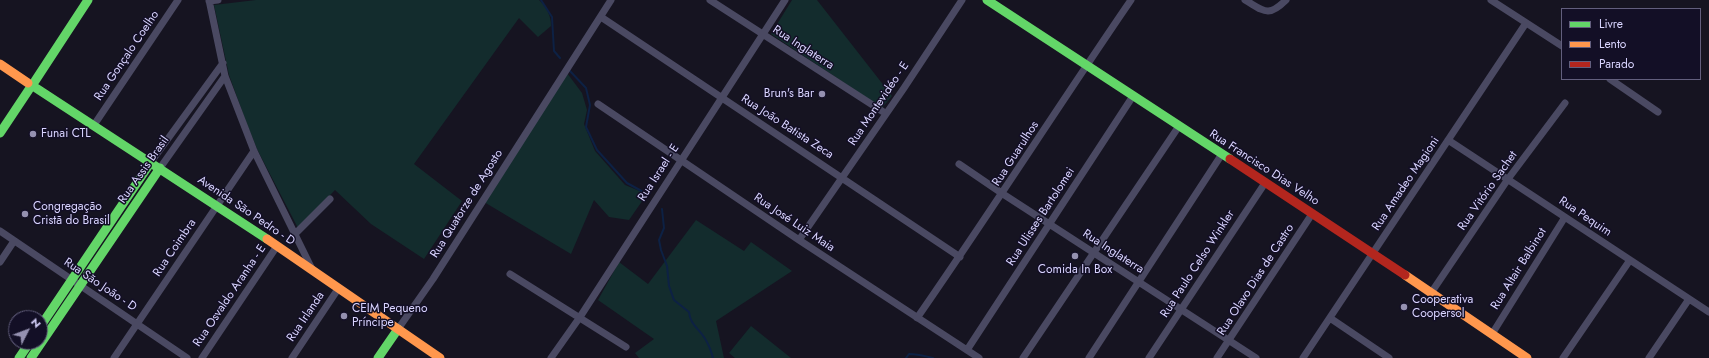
<!DOCTYPE html>
<html>
<head>
<meta charset="utf-8">
<style>
	body { margin:0 }
	#map { position:relative; width:1709px; height:358px; overflow:hidden; background:#161421; font-family:Jost,sans-serif }
	canvas { display:block }
	.legend { position:absolute; left:1561px; top:8px; width:140px; height:72px; box-sizing:border-box; background:#130f26; border:1px solid #625e7d; margin:0; padding:5px 7px; list-style:none; font-size:12px; color:#d9d4ff }
	.legend li { display:flex; align-items:center; gap:8px; height:20px }
	.legend b { width:20px; border:1px solid #625e7d }
	.north { position:absolute; left:8px; top:310px; width:40px; height:40px; box-sizing:border-box; background:#130f26; border:1px solid #625e7d; border-radius:50%; rotate:48deg; font-size:11px; font-weight:700; line-height:16px; text-align:center; color:#d9d4ff }
	.north::after { content:''; display:block; margin:auto; width:14px; height:18px; background:#9591b1; clip-path:polygon(50% 0,100% 100%,50% 72%,0 100%) }
</style>
</head>
<body>
<div id="map">
<canvas width="1709" height="358"></canvas>
<ul class="legend">
<li><b style="height:5px;background:#63d668"></b>Livre</li>
<li><b style="height:5px;background:#ff974d"></b>Lento</li>
<li><b style="height:5px;background:#b3261e"></b>Parado</li>
</ul>
<div class="north">N</div>
</div>
<script>
const g = document.querySelector('canvas').getContext('2d');
g.lineJoin = 'round';
function fill(path, color) { g.fillStyle = color; g.fill(path, 'evenodd'); }
function trace(path, color, width, dash) { g.strokeStyle = color; g.lineWidth = width; g.lineCap = dash ? 'butt' : 'round'; g.setLineDash(dash || []); g.stroke(path); }
function drawText(font, color, halo, rows, align = 'center') {
  g.font = font + ' Jost,sans-serif'; g.lineWidth = 3; g.setLineDash([]); g.textBaseline = 'middle'; g.strokeStyle = halo; g.fillStyle = color; for (const [text, x, y, turn = 0] of rows) {
    g.save(); g.translate(x, y); g.rotate((+turn || 0) * Math.PI / 180); g.textAlign = isNaN(turn) ? turn : align; if (halo) g.strokeText(text, 0, 0); g.fillText(text, 0, 0); g.restore();
  }
}
fill(new Path2D(`
	M256 0H539C547 7 551 16 551 26L538 37 519 18 414 164 462 201 424 259 371 224 335 190 298 228 258 151 248 127 229 75 214 5Z
	M792 0H817L892 96 882 108 771 34Z
	M567 73 582 93 587 110 584 124 595 151 625 185 647 194 629 220 609 217 594 200 571 254 484 202Z
	M696 220 744 251 751 242 792 271 716 321 724 358H639L635 353 654 339 598 300 619 262 648 284Z
	M751 326 791 358H735L729 353Z`), '#132c2d');
trace(new Path2D(`
	M541 0 552 17 554 51 560 58
	M569 70 586 88 590 105 586 127 597 150 627 183 647 194 650 193
	M662 209 664 228 659 240 661 250 667 266 669 286 674 300 689 312C690 324 698 328 704 337 708 343 711 350 713 358
	M906 358 909 354C919 354 924 356 933 358`), '#0d2144', 2);
trace(new Path2D(`
	M209 0 225 76 254 151 312 269
	M710 0 885 113
	M1245 0C1264 11 1268 18 1286 0
	M1491 0 1562 46
	M209 1 218 0
	M601 17 960 257
	M1610 79 1658 112
	M598 104 799 240 979 358
	M94 125 178 0
	M1448 140 1709 312
	M151 162 223 63
	M959 164 1003 194 1256 358
	M160 168 225 76
	M0 231 187 358
	M295 234 330 199
	M799 240 904 88 962 0
	M0 262 14 241
	M510 274 626 347
	M1431 293 1508 179 1565 103
	M917 318C990 213 1059 105 1131 0
	M1330 318 1389 358
	M398 329 433 279 611 0
	M1492 334 1565 217
	M967 350 1133 96
	M114 358 254 151
	M202 358 277 246
	M292 358 338 289
	M551 358 580 317 785 0
	M1023 358 1179 126
	M1089 358 1222 154
	M1149 358 1265 183
	M1217 358 1312 214
	M1303 358 1526 23
	M1563 358 1630 260
	M1649 358 1689 299`), '#4a4962', 7);
trace(new Path2D(`
	M987 0 1230 159
	M35 81 88 0
	M36 88 267 239
	M0 133 30 88
	M40 327 151 162
	M19 358 30 342
	M31 358 160 168
	M378 358 398 329`), '#63d668', 9);
trace(new Path2D(`
	M0 64 28 83
	M267 239 440 358
	M1405 275 1527 358`), '#ff974d', 9);
trace(new Path2D(`
	M1230 159 1405 275`), '#b3261e', 9);
for (const [x, y, r, color] of [
	[822,94,4,"#9591b1"],
	[33,134,4,"#9591b1"],
	[25,214,4,"#9591b1"],
	[1075,256,4,"#9591b1"],
	[1404,307,4,"#9591b1"],
	[344,316,4,"#9591b1"]
]) { const dot = new Path2D(); dot.arc(x, y, r, 0, 2 * Math.PI); g.fillStyle = color; g.fill(dot); trace(dot, '#130f26', 1.5); }
drawText('12px', '#d9d4ff', '#130f26', [
	["Rua Inglaterra",803,48,33],
	["Rua Gonçalo Coelho",127,56,-56],
	["Rua Montevidéo - E",879,104,-56],
	["Rua João Batista Zeca",787,127,33],
	["Rua Guarulhos",1016,154,-57],
	["Rua Francisco Dias Velho",1264,168,33],
	["Rua Assis Brasil",144,170,-55],
	["Rua Israel - E",659,173,-57],
	["Rua Amadeo Magioni",1406,184,-56],
	["Rua Vitório Sachet",1488,191,-55],
	["Rua Quatorze de Agosto",467,204,-58],
	["Avenida São Pedro - D",246,211,34],
	["Rua Ulisses Bartolomei",1041,217,-57],
	["Rua Pequim",1585,217,34],
	["Rua José Luiz Maia",794,223,34],
	["Rua Coimbra",175,248,-56],
	["Rua Inglaterra",1113,252,33],
	["Rua Paulo Celso Winkler",1198,264,-57],
	["Rua Altair Balbinot",1519,269,-58],
	["Rua Olavo Dias de Castro",1256,280,-57],
	["Rua São João - D",100,285,34],
	["Rua Osvaldo Aranha - E",230,296,-56],
	["Rua Irlanda",306,317,-56]
]);
drawText('12px', '#d9d4ff', '#130f26', [
	["Brun's Bar",814,94,"right"],
	["Funai CTL",41,134],
	["Congregação",33,207],
	["Cristã do Brasil",33,221],
	["Comida In Box",1075,270,"center"],
	["Cooperativa",1412,300],
	["Coopersol",1412,314],
	["CEIM Pequeno",352,309],
	["Príncipe",352,323]
], 'left');
</script>
</body>
</html>
